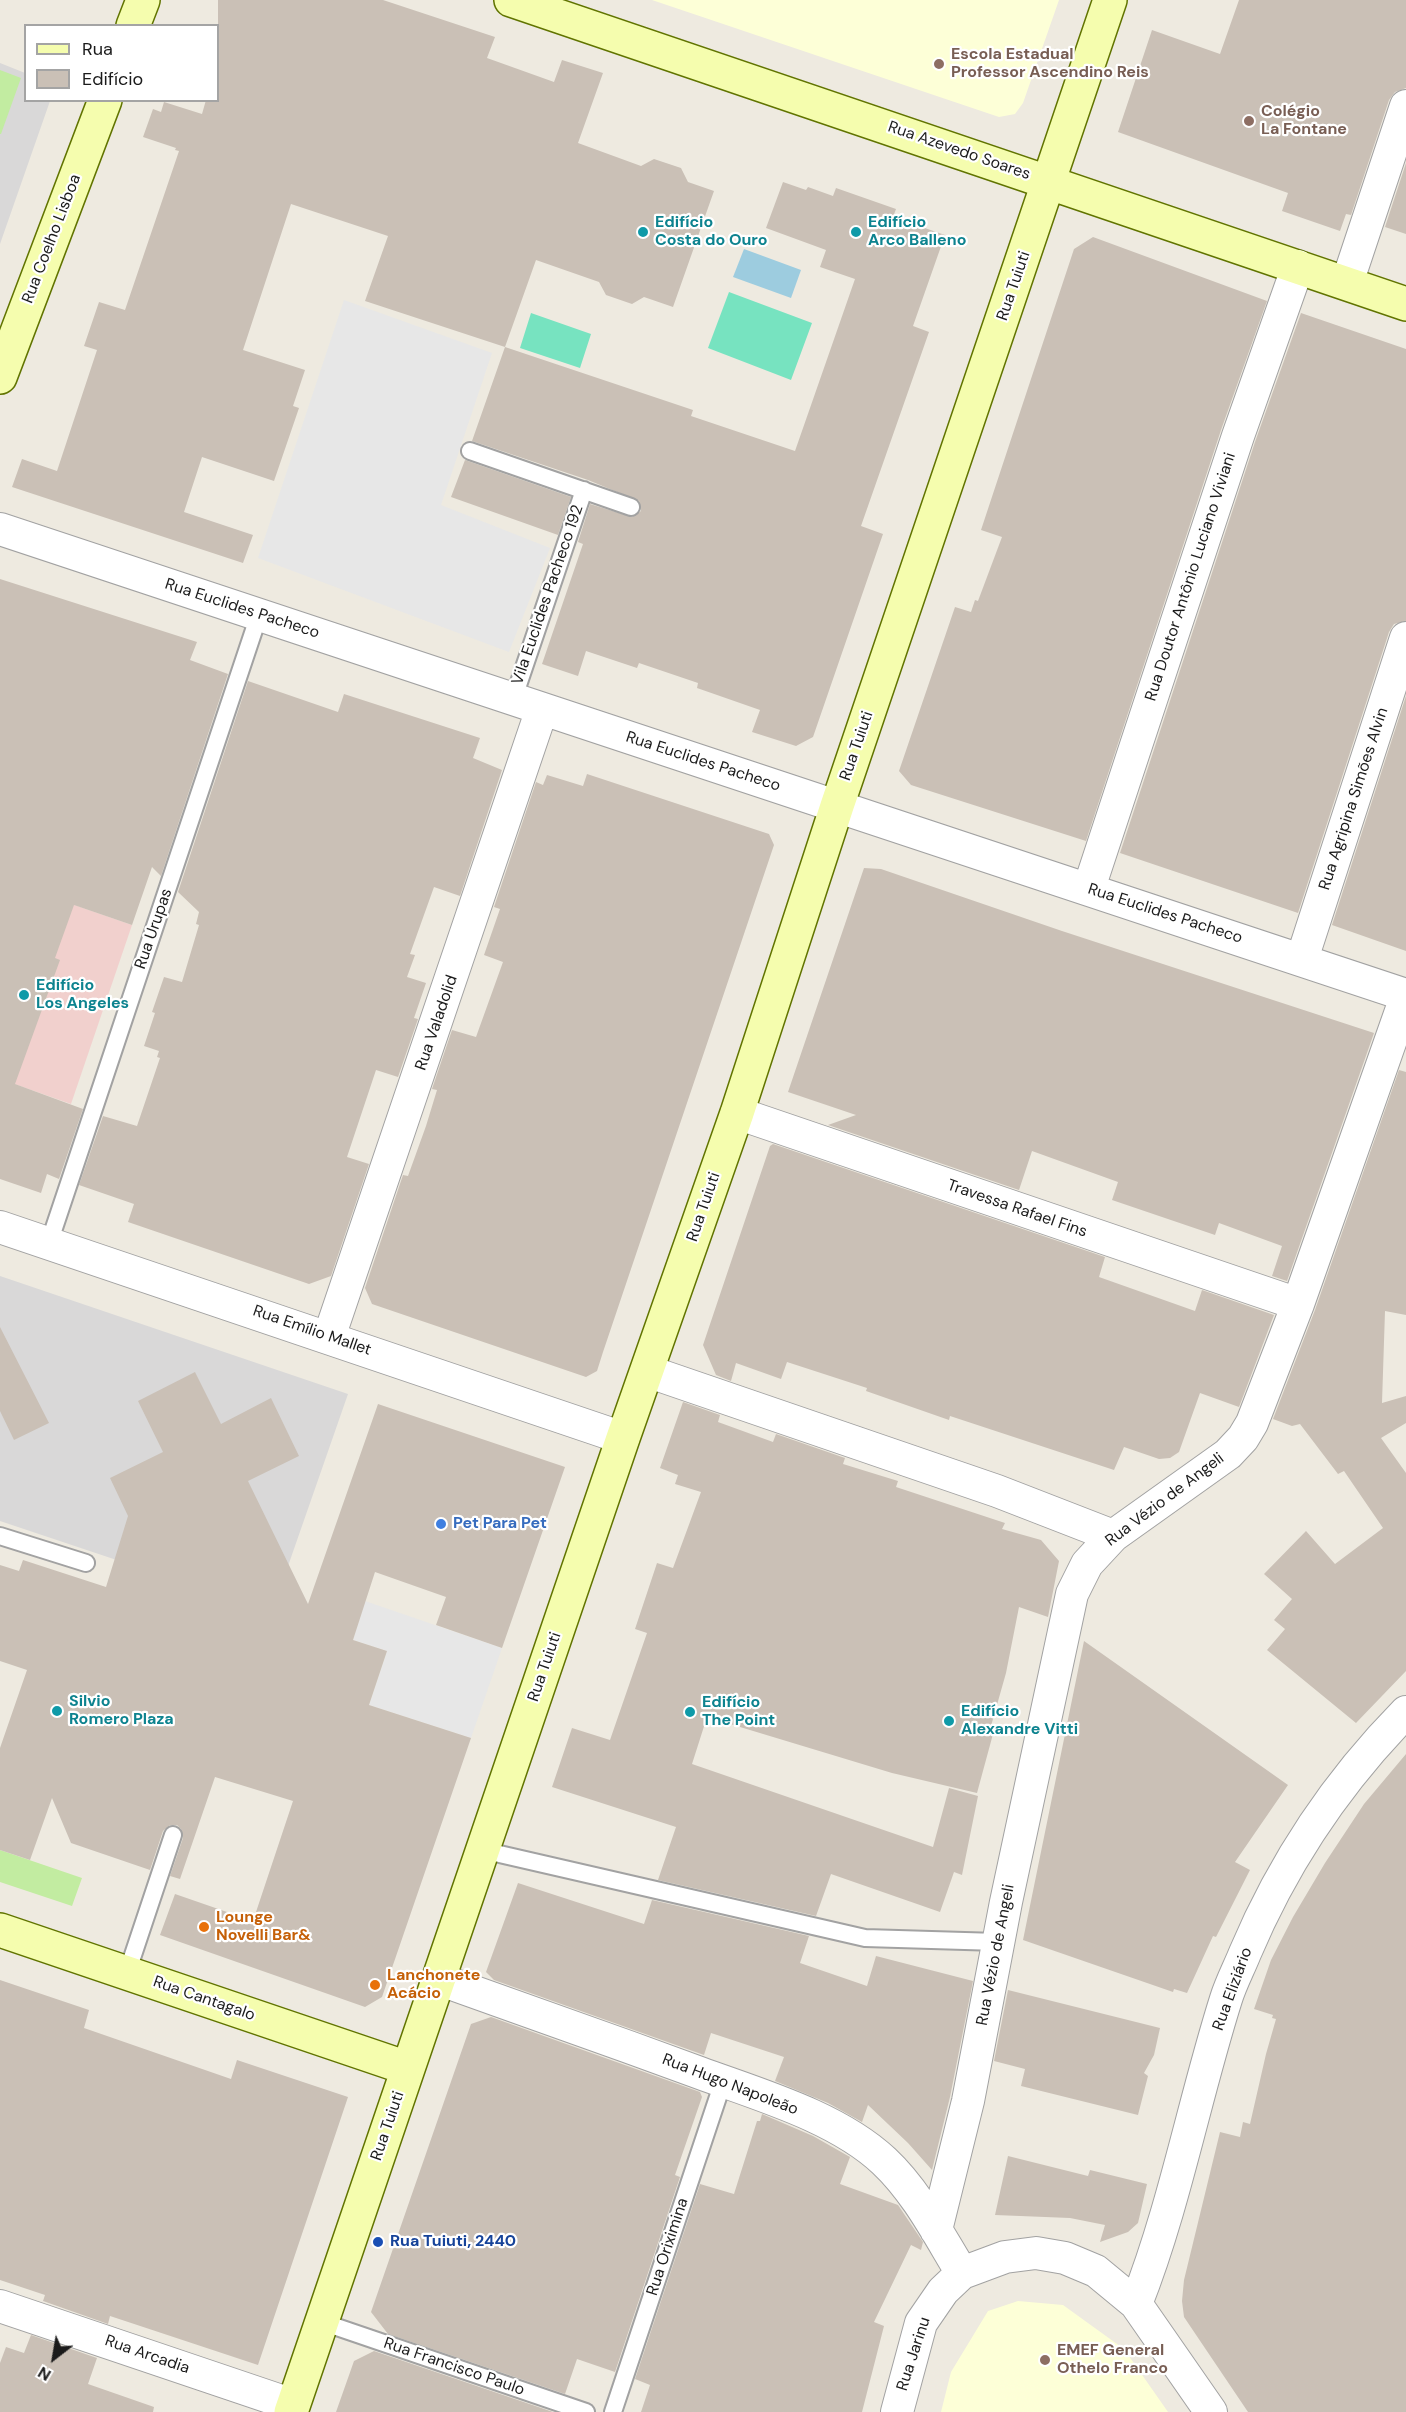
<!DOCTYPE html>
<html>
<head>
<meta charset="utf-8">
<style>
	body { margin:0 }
	#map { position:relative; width:1406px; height:2412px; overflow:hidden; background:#eeeae0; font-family:"DM Sans",sans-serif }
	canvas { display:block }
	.legend { position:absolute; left:24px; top:24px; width:195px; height:78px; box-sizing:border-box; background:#fff; border:2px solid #a4a4a4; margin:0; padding:8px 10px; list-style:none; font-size:18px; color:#1b1b1b }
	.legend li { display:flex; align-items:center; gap:12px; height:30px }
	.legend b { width:30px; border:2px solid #a4a4a4 }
	.north { position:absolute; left:24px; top:2328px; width:60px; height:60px; -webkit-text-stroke:4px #fff; paint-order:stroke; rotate:211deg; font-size:16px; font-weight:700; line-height:24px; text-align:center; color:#1b1b1b }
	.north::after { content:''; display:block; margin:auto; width:21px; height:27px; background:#1b1b1b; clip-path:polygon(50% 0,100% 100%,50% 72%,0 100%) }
</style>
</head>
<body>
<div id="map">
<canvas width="1406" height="2412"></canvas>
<ul class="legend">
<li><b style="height:8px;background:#f5fdae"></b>Rua</li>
<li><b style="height:16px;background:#cac0b6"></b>Edifício</li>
</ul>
<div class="north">N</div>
</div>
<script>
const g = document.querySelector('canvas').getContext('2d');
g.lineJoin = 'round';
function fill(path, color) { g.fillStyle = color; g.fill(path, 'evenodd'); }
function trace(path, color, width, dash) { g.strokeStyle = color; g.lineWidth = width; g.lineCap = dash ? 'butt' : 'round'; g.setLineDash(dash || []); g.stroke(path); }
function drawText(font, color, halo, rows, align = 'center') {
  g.font = font + ' "DM Sans",sans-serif'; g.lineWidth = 4.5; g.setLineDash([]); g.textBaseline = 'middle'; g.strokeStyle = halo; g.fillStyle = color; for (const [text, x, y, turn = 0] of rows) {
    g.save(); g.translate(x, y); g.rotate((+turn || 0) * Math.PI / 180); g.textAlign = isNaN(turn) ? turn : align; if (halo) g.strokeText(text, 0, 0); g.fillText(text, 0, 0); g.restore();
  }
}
fill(new Path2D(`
	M0 63 25 73 26 100 50 101 0 244Z
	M0 1276 348 1394 272 1612 0 1521Z`), '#d9d8d8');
fill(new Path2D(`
	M0 879 132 925 71 1104 0 1079Z`), '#f1d0cd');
fill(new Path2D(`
	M652 0H1059L1023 103 1015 114 999 117Z
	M1018 2301 1063 2305 1124 2349 1168 2412H941L951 2372 988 2311Z`), '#fdffd7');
fill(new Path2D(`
	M0 70 21 78 1 134H0Z
	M0 1850 82 1878 72 1906 0 1882Z`), '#c2eca1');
fill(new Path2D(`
	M729 292 812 323 791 380 708 348Z
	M531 313 591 334 580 368 520 348Z`), '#77e3c0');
fill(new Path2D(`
	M344 300 492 353 441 505 550 548 509 652 258 558Z
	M365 1601 502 1648 471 1738 369 1705 387 1651 353 1640Z`), '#e7e7e7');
fill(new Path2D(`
	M744 249 801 270 791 298 733 277Z`), '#9dccdf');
fill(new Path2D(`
	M218 0H383L495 37 487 58 554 82 562 60 603 73 578 143 641 166 654 159 681 168 688 182 714 191 691 256 673 307 644 297 632 304 606 295 599 282 536 260 505 347 693 410 691 416 795 451 855 279 820 267 826 250 766 228 783 182 806 190 808 187 833 196 836 188 896 209 893 217 945 235 913 326 929 332 861 526 883 534 813 737 796 746 752 732 760 710 697 688 698 683 639 663 637 668 586 651 578 676 542 664 583 544 578 542 590 504 632 517 641 511 639 501 588 480 472 441 505 347 365 301 388 236 291 204 243 350 305 370 293 406 299 408 274 481 202 457 184 512 253 535 243 563 12 487 22 459 57 471 97 350 84 346 99 302 125 310 179 151 175 150 176 148 143 137 153 109 161 112 164 102 202 114 206 100H218Z
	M1239 0H1406V88L1395 92 1389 100 1351 215 1346 214 1340 231 1282 211 1288 193 1118 132 1152 30 1220 54Z
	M1406 163V234L1385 227Z
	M1093 237 1267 301 1221 430 1086 841 911 785 899 771 955 607 971 612 975 600 978 601 1002 537 981 530 1074 249Z
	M1301 313 1406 349V621L1394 624 1389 632 1298 913 1120 853 1255 442Z
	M465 460 571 497 558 535 451 497Z
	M0 579 197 642 190 660 228 674 161 876 152 867 132 925 74 905 55 958 60 960 15 1084 83 1109 59 1179 47 1174 41 1193 0 1179Z
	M248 681 338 712 344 694 480 738 473 758 502 770 460 896 434 887 410 954 415 955 407 977 426 983 414 1018 418 1019 398 1077 376 1070 347 1157 369 1164 331 1276 309 1284 128 1222 134 1204 79 1185 103 1116 137 1126 160 1058 157 1057 159 1051 144 1046 155 1013 152 1012 164 977 182 982 199 925 196 924 199 912 178 892Z
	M1406 696V951L1332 925Z
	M587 774 769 834 774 845 603 1352 597 1371 586 1377 372 1304 365 1288 403 1175 408 1176 426 1126 437 1090 432 1089 452 1030 476 1037 503 962 484 955 500 909 494 907 536 782 543 785 547 775 583 786Z
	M864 868 881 869 1062 931 1374 1033 1287 1281 1272 1276 1282 1246 1219 1223 1215 1235 1112 1200 1118 1182 1032 1151 1019 1190 828 1125 856 1115 788 1092Z
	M1399 1070 1406 1072V1315L1385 1311 1382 1403 1406 1396V1423L1381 1438 1406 1473V1671L1356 1723 1267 1650 1285 1629 1274 1620 1292 1599 1264 1574 1306 1531 1335 1564 1383 1528 1344 1471 1338 1474 1300 1424 1292 1426 1273 1419 1315 1310Z
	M773 1144 1105 1257 1099 1277 1195 1311 1202 1290 1274 1315 1239 1407 1200 1393 1179 1452 1170 1458 1159 1459 1124 1447 1114 1470 950 1416 949 1420 866 1391 867 1388 787 1362 781 1379 736 1363 731 1381 716 1375 703 1345 770 1146Z
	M0 1327 49 1423 14 1440 0 1411Z
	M195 1372 221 1424 271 1398 299 1456 248 1481 308 1604 378 1404 565 1467 502 1648 436 1625 446 1597 375 1572 353 1640 387 1651 369 1705 471 1738 382 1997 365 2007 160 1935 175 1894 253 1921 293 1801 215 1777 180 1879 170 1876 183 1838 181 1829 177 1825H170L163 1831 150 1870 71 1843 52 1798 30 1860 0 1850V1748L27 1670 0 1661V1565L19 1571 23 1560 106 1587 128 1516 110 1478 163 1452 138 1401Z
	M683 1402 720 1415 718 1422 773 1442 776 1434 845 1458 843 1464 898 1481 896 1487 1005 1523 1002 1529 1041 1540 1059 1561 1048 1617 1019 1607 1006 1673 989 1733 993 1734 977 1793 892 1773 707 1717 692 1764 933 1847 949 1788 978 1796 962 1875 954 1872 940 1912 831 1874 816 1916 658 1880 676 1827 552 1787 572 1728 610 1740 647 1633 635 1629 657 1563 673 1568 701 1492 675 1484 678 1475 660 1468Z
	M1084 1641 1288 1785 1235 1862 1250 1870 1216 1937 1213 1936 1187 1993 1174 1989 1173 1992 1023 1940Z
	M1406 1754V2412H1248L1184 2317 1182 2301 1184 2280 1220 2132 1240 2137 1243 2122 1250 2124 1266 2054 1276 2019 1272 2018 1273 2015 1254 2009 1271 1960 1293 1917 1325 1863 1364 1804Z
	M518 1883 644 1924 652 1900 809 1936 800 1963 867 1986 876 1956 973 1981 950 2097 932 2170 908 2143 868 2105 862 2122 828 2103 775 2081 784 2057 711 2033 704 2055 494 1980 486 1972Z
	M0 1980 89 2010 84 2028 231 2079 237 2060 348 2097 258 2365 110 2316 108 2324 43 2301 45 2295 0 2280Z
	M1008 1990 1160 2028 1154 2055 1144 2073 1148 2076 1138 2115 1021 2086 1025 2069 994 2061Z
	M491 2017 700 2092 702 2097 675 2175 680 2177 615 2372 577 2359 565 2394 388 2334 371 2312 471 2024Z
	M762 2114 813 2136 850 2157 840 2184 898 2205 923 2242 921 2250 911 2245 874 2322 884 2326 862 2412H641L650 2385 635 2379 700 2184 734 2194 757 2121H760Z
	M1008 2156 1088 2176 1090 2170 1147 2184 1138 2223 1128 2232 1100 2242 1105 2225 1070 2218 995 2215Z
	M31 2335 97 2358 88 2384 154 2407 153 2412H0V2363L6 2347 24 2353Z
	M374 2351 553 2412H336L354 2361Z`), '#cac0b6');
const lane = new Path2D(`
	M470 451 631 507
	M513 700 584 490
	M49 1243 259 615
	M0 1536 86 1563
	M482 1850 865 1938 998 1942
	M127 1973 173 1835
	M322 2322 586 2412
	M613 2412 723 2082`);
const street = new Path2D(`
	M1347 283 1406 106
	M0 529 1406 995
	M1089 888 1238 436 1298 266
	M1302 959 1406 638
	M737 1113 1298 1304
	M0 1227 623 1438
	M329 1337 542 709
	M647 1371 997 1491 1113 1536
	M438 1979C526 2010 613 2041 700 2073 760 2095 837 2117 884 2161 917 2192 938 2234 962 2273
	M936 2230 968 2101 1006 1902 1072 1594 1087 1564 1113 1536 1228 1454 1243 1438 1252 1423 1298 1304 1406 997
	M1136 2304C1175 2205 1194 2100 1226 1999 1231 1983 1239 1968 1245 1953 1283 1863 1337 1782 1406 1712
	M0 2306 293 2405
	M897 2412 921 2323 943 2291 962 2273 1005 2257 1036 2253 1065 2258 1096 2271 1136 2304 1211 2412`);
const secondary = new Path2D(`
	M511 0 1406 304
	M133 26 143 0
	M0 377 105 100
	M0 1930 407 2068
	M291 2412 623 1438 737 1113 837 806 1110 0`);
trace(lane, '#a2a2a2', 20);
trace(street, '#a2a2a2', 34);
trace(secondary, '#617400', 36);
trace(lane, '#fff', 16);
trace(street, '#fff', 32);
trace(secondary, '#f5fdae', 33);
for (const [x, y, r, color] of [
	[939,64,6,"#8d6e63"],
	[1249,121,6,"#8d6e63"],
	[643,232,6,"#0f9aa8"],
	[856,232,6,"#0f9aa8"],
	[24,995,6,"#0f9aa8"],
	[441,1524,6,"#3f7fe0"],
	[57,1711,6,"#0f9aa8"],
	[690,1712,6,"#0f9aa8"],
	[949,1721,6,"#0f9aa8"],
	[204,1927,6,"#e8710a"],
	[375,1985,6,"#e8710a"],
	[378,2242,6,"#1a4fb4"],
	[1045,2360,6,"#8d6e63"]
]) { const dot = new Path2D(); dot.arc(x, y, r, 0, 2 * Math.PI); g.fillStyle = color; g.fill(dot); trace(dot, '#fff', 2); }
drawText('bold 16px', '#785e54', '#fff', [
	["Escola Estadual",951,55],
	["Professor Ascendino Reis",951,73],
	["Colégio",1261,112],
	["La Fontane",1261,130],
	["EMEF General",1057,2351],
	["Othelo Franco",1057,2369]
], 'left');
drawText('16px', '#1b1b1b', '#fff', [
	["Rua Azevedo Soares",959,151,19],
	["Rua Coelho Lisboa",52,239,-69],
	["Rua Tuiuti",1014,286,-71],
	["Rua Doutor Antônio Luciano Viviani",1191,577,-72],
	["Vila Euclides Pacheco 192",548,595,-71],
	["Rua Euclides Pacheco",242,609,18],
	["Rua Tuiuti",857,746,-71],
	["Rua Euclides Pacheco",703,762,18],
	["Rua Agripina Simões Alvin",1354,799,-72],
	["Rua Euclides Pacheco",1165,914,18],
	["Rua Urupas",154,929,-71],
	["Rua Valadolid",437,1023,-71],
	["Rua Tuiuti",704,1207,-71],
	["Travessa Rafael Fins",1017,1209,19],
	["Rua Emílio Mallet",312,1331,19],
	["Rua Vézio de Angeli",1165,1500,-37],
	["Rua Tuiuti",545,1667,-71],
	["Rua Vézio de Angeli",996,1955,-79],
	["Rua Eliziário",1233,1989,-70],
	["Rua Cantagalo",204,1999,19],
	["Rua Hugo Napoleão",730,2085,21],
	["Rua Tuiuti",388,2126,-71],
	["Rua Oriximina",668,2247,-72],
	["Rua Jarinu",914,2354,-72],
	["Rua Arcadia",147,2355,19],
	["Rua Francisco Paulo",454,2367,19]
]);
drawText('bold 16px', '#0d838f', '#fff', [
	["Edifício",655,223],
	["Costa do Ouro",655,241],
	["Edifício",868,223],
	["Arco Balleno",868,241],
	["Edifício",36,986],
	["Los Angeles",36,1004],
	["Silvio",69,1702],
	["Romero Plaza",69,1720],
	["Edifício",702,1703],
	["The Point",702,1721],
	["Edifício",961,1712],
	["Alexandre Vitti",961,1730]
], 'left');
drawText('bold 16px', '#366cbe', '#fff', [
	["Pet Para Pet",453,1524]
], 'left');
drawText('bold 16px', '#c56008', '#fff', [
	["Lounge",216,1918],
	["Novelli Bar&",216,1936],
	["Lanchonete",387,1976],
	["Acácio",387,1994]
], 'left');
drawText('bold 16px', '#164399', '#fff', [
	["Rua Tuiuti, 2440",390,2242]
], 'left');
</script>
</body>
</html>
